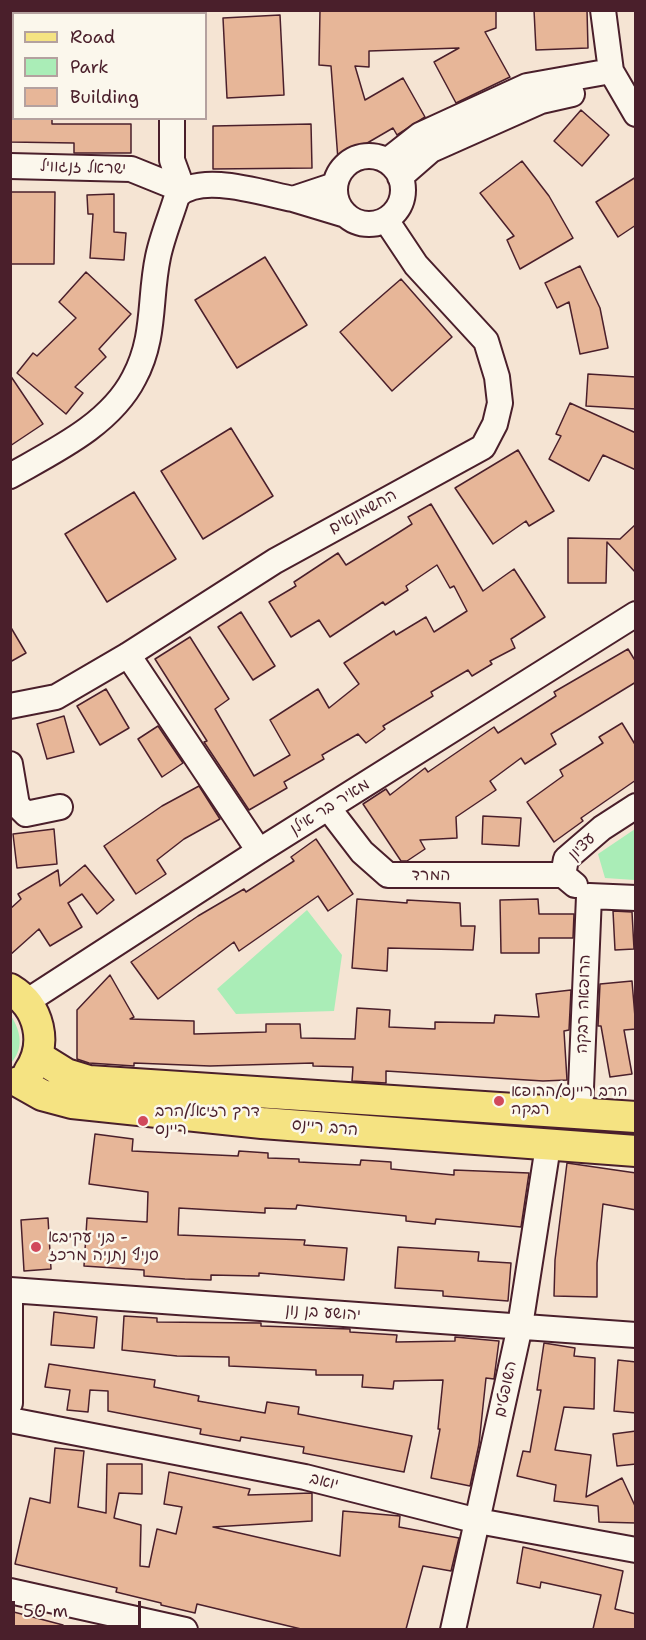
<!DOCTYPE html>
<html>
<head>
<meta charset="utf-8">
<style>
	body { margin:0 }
	#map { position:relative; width:646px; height:1640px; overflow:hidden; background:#f5e4d3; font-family:"Shantell Sans",sans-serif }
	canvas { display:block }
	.frame { position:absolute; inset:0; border:12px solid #4a1f2b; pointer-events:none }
	.legend { position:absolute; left:12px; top:12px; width:195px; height:108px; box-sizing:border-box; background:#fbf7ec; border:2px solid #b4a19f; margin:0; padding:8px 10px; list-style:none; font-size:18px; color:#4a1f2b }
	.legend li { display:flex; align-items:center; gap:12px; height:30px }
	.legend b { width:30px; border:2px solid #b4a19f }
	.scale { position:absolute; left:12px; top:1601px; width:129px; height:27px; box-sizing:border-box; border:3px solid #4a1f2b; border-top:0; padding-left:8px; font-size:18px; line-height:21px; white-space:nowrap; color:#4a1f2b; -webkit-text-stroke:4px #fbf7ec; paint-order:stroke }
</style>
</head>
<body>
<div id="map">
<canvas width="646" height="1640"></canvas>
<div class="frame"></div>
<ul class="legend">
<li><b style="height:8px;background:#f5e382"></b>Road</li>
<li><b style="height:16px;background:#aaedb7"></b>Park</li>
<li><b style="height:16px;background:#e7b698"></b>Building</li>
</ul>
<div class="scale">50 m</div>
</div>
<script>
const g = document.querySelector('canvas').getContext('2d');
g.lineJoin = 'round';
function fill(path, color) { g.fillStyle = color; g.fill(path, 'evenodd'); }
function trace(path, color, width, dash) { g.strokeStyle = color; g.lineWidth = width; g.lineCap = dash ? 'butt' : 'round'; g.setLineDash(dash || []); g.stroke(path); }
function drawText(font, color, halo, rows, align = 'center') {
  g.font = font + ' "Shantell Sans","Playpen Sans Hebrew",sans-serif'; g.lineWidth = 5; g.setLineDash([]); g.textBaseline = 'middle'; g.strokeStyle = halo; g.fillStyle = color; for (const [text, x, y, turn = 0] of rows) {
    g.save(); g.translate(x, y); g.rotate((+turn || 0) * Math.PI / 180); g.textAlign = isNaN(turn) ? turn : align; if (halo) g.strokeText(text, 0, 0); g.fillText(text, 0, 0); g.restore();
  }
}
fill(new Path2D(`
	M635 829V880L605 878 598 854Z
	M307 910 342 955 334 1011 236 1014 217 989Z
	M11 1016C21 1031 24 1049 11 1063Z`), '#aaedb7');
const building = new Path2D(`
	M320 10H496V28L485 32 510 77 456 103 434 62 459 48 369 51V67L355 66 365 100 403 78 425 117 397 135 393 128 338 160 331 66 319 65Z
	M534 10H587L588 48 536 50Z
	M280 15 284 95 227 98 223 18Z
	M581 110 609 135 582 166 554 141Z
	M10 118H52V124H131V153H74V143L10 142Z
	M311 124 312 168 213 169V126Z
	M522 161 549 196 573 238 520 269 507 240 514 236 480 193Z
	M636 177V225L618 237 596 202Z
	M10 192H55L54 264H10Z
	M114 194V232L126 233 124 260 90 258 93 214H88L87 195Z
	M265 257 307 325 237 368 195 300Z
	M580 266 600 308 608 348 580 354 569 302 557 308 545 283Z
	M86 272 131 314 99 349 106 357 75 387 83 393 66 414 17 373 33 353 37 356 76 318 59 302Z
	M401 279 452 337 392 391 340 332Z
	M588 374 636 377V409L586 406Z
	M10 375 43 424 10 446Z
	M570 403 636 433V470L603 455 589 481 549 459 561 436 556 434Z
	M231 428 273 496 203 539 161 471Z
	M518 450 554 511 529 526 526 521 493 544 455 488Z
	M134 492 176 559 107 602 65 534Z
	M431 504 483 591 514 569 545 617 511 639 515 648 490 661 492 664 472 676 468 670 431 692 433 696 383 726 385 729 366 743 358 734 322 755 324 759 284 782 287 788 249 810 204 742 207 741 155 659 190 637 229 699 215 709 254 776 290 755 270 720 318 689 329 708 359 684 344 663 394 631 396 635 426 617 434 632 467 611 454 586 450 588 437 565 406 586 408 590 385 605 383 602 330 637 319 620 291 637 269 602 296 586 294 582 338 553 346 565 390 538 412 524 408 517Z
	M636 524V573L607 542 606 583H568V538L620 539Z
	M241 612 275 666 253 680 218 627Z
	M10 626 26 653 10 662Z
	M628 649 636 662V682L551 734 556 744 525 764 521 758 490 781 496 790 456 817 457 838 420 840 425 849 407 861H401L363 804 386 789 390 795 425 768 428 772 494 727 498 733 556 696 554 692Z
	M106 689 129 728 100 745 77 706Z
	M64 716 74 752 47 759 37 724Z
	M622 723 636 746V780L581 818 583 821 554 842 527 802 563 776 560 770 603 743 599 737Z
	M158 726 183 763 162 777 138 739Z
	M199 786 220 819 184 839 157 860 166 874 136 894 104 846 162 806Z
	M483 816 521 818 519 846 482 844Z
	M54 829 57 864 17 868 13 834Z
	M316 839 353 894 328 911 318 896 239 951 234 942 158 999 131 962 198 916 244 889 246 892 294 861 291 857Z
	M85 865 114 900 97 914 82 894 68 903 82 927 50 946 39 929 10 955V909L21 899 18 894 58 870 60 886Z
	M357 899 407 903V900L460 903 461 926H475L473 950 388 948 387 971 352 968Z
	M538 899 539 914H574L573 938H539V953H501L500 900Z
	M613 911 632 912 634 949 615 950Z
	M110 975 134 1017 130 1019 194 1021V1034L266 1032V1024H300L301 1038 355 1039 357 1008 390 1010 389 1027 435 1029V1022L494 1023 495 1015 539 1017 536 994 571 990 569 1030 564 1031 567 1080 543 1081 386 1071V1083L352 1081 353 1067 313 1066V1063L210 1066 134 1063V1066L89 1063 77 1059V1010Z
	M632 981 636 1029 624 1030 632 1074 610 1077 601 1026H598L600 984Z
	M95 1134 133 1139 132 1151 238 1156 239 1151 268 1153V1158L299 1159V1162L360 1165 361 1160 391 1162V1169L454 1175V1170L529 1173 521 1227 436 1219 435 1224 406 1221V1216L297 1205 296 1209 265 1208V1213L179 1208 178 1235 305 1240 304 1245 347 1248 344 1280 259 1273V1276L211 1275V1280L185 1279 144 1276V1270L84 1266 87 1218 147 1222 148 1192 89 1184Z
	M567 1163 636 1173V1210L603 1204 597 1263V1297L554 1296 555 1260Z
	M48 1218 51 1269 24 1271 21 1220Z
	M398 1247 479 1252 478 1261 511 1263 508 1301 443 1296V1291L395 1288Z
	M54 1312 97 1317 94 1348 51 1345Z
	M124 1316 157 1318V1322L261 1323V1326L350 1329V1332L397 1335 396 1342 455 1341V1337L499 1341 494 1379 486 1378 479 1444 470 1486 431 1478 440 1429H438L443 1380 394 1381 393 1389 362 1387 363 1375H316V1370L229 1366V1357L177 1356 122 1350Z
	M544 1343 575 1348 574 1356 595 1358 594 1409 564 1407 555 1450 591 1455 586 1497 622 1478 636 1508V1523L599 1522 598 1506 554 1501 556 1485 517 1476 523 1451 530 1452 541 1390H537Z
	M618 1360 636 1362V1413L614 1411Z
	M49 1364 155 1380 154 1387 199 1396 198 1401 265 1413 267 1402 299 1407 298 1414 412 1436 404 1472 303 1453 304 1447 241 1437 240 1441 200 1434 201 1429 108 1411V1391L90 1390 88 1412 67 1410 70 1390 45 1387Z
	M636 1431V1464L617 1466 613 1434Z
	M55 1448 84 1451 78 1507 106 1513 107 1464H142V1494L119 1493 114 1518 141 1525 140 1566 149 1567 157 1529 176 1534 182 1507 164 1504 169 1472 250 1489 248 1495 312 1493V1521L213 1527 340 1556 343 1511 400 1516 399 1527 459 1538 451 1571 423 1566 406 1629H301L197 1604 195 1613 161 1605V1603L116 1592 117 1588 15 1564 30 1498 50 1503Z
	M523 1547 623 1571 615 1609 636 1614V1629H593L601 1595 541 1582 540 1588 517 1583Z
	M10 1611 63 1625V1629H10Z`);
fill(building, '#e7b698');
trace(building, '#4a1f2b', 1.5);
const minor = new Path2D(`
	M172 10V14
	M603 10 611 71 636 114
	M172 118V160L183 190
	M335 190a34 34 0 1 1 68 0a34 34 0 1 1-68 0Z
	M387 161 420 135 527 86 611 71
	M10 166 131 169 183 190
	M400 177 431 150 541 101 572 94
	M335 185 293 199 346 215
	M10 476C54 451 110 425 134 378 156 337 149 299 158 257 162 237 171 216 177 196 200 172 262 193 293 199
	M128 655 259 851
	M10 706 56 697 128 655 275 561 483 447 495 424 500 403 497 377 486 341 416 265 386 220
	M10 764 17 805 26 814 60 807
	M329 809 362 852 388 875H563
	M575 885 563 875 566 859 602 828 636 806
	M589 896 636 898
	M26 1002 259 851 636 614
	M580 1112 589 896
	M10 1290 636 1335
	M10 1303V1403
	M10 1420 305 1477 478 1521 636 1550
	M10 1591 185 1630
	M453 1630 520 1326 548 1146`);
const major = new Path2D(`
	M10 989C40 1007 48 1044 29 1072
	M37 1056 66 1074 89 1081 636 1117
	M19 1082 42 1095 72 1103 262 1123 636 1151`);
trace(minor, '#4a1f2b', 28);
trace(major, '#4a1f2b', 34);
trace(minor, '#fbf7ec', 24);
trace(major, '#f5e382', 30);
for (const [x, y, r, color] of [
	[499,1101,6,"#d1495b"],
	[143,1121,6,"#d1495b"],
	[36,1247,6,"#d1495b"]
]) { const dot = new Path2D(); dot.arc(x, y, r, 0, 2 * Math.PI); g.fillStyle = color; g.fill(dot); trace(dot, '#fbf7ec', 2); }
drawText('16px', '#4a1f2b', '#fbf7ec', [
	["ישראל זנגוויל",83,168,2],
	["החשמונאים",363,512,-29],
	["מאיר בר אילן",330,807,-32],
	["עציון",582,847,-45],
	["המרד",431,876],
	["הרופאה רבקה",584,1004,-88],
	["הרב ריינס",325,1128,5],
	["יהושע בן נון",323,1313,4],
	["השופטים",506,1389,-78],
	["יואב",324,1482,14]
]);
drawText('16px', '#4a1f2b', '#fbf7ec', [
	["הרב ריינס/הרופא",511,1092],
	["רבקה",511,1110],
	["דרך רזיאל/הרב",155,1112],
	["ריינס",155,1130],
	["בני עקיבא -",48,1238],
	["סניף נתניה מרכז",48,1256]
], 'left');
</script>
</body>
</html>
